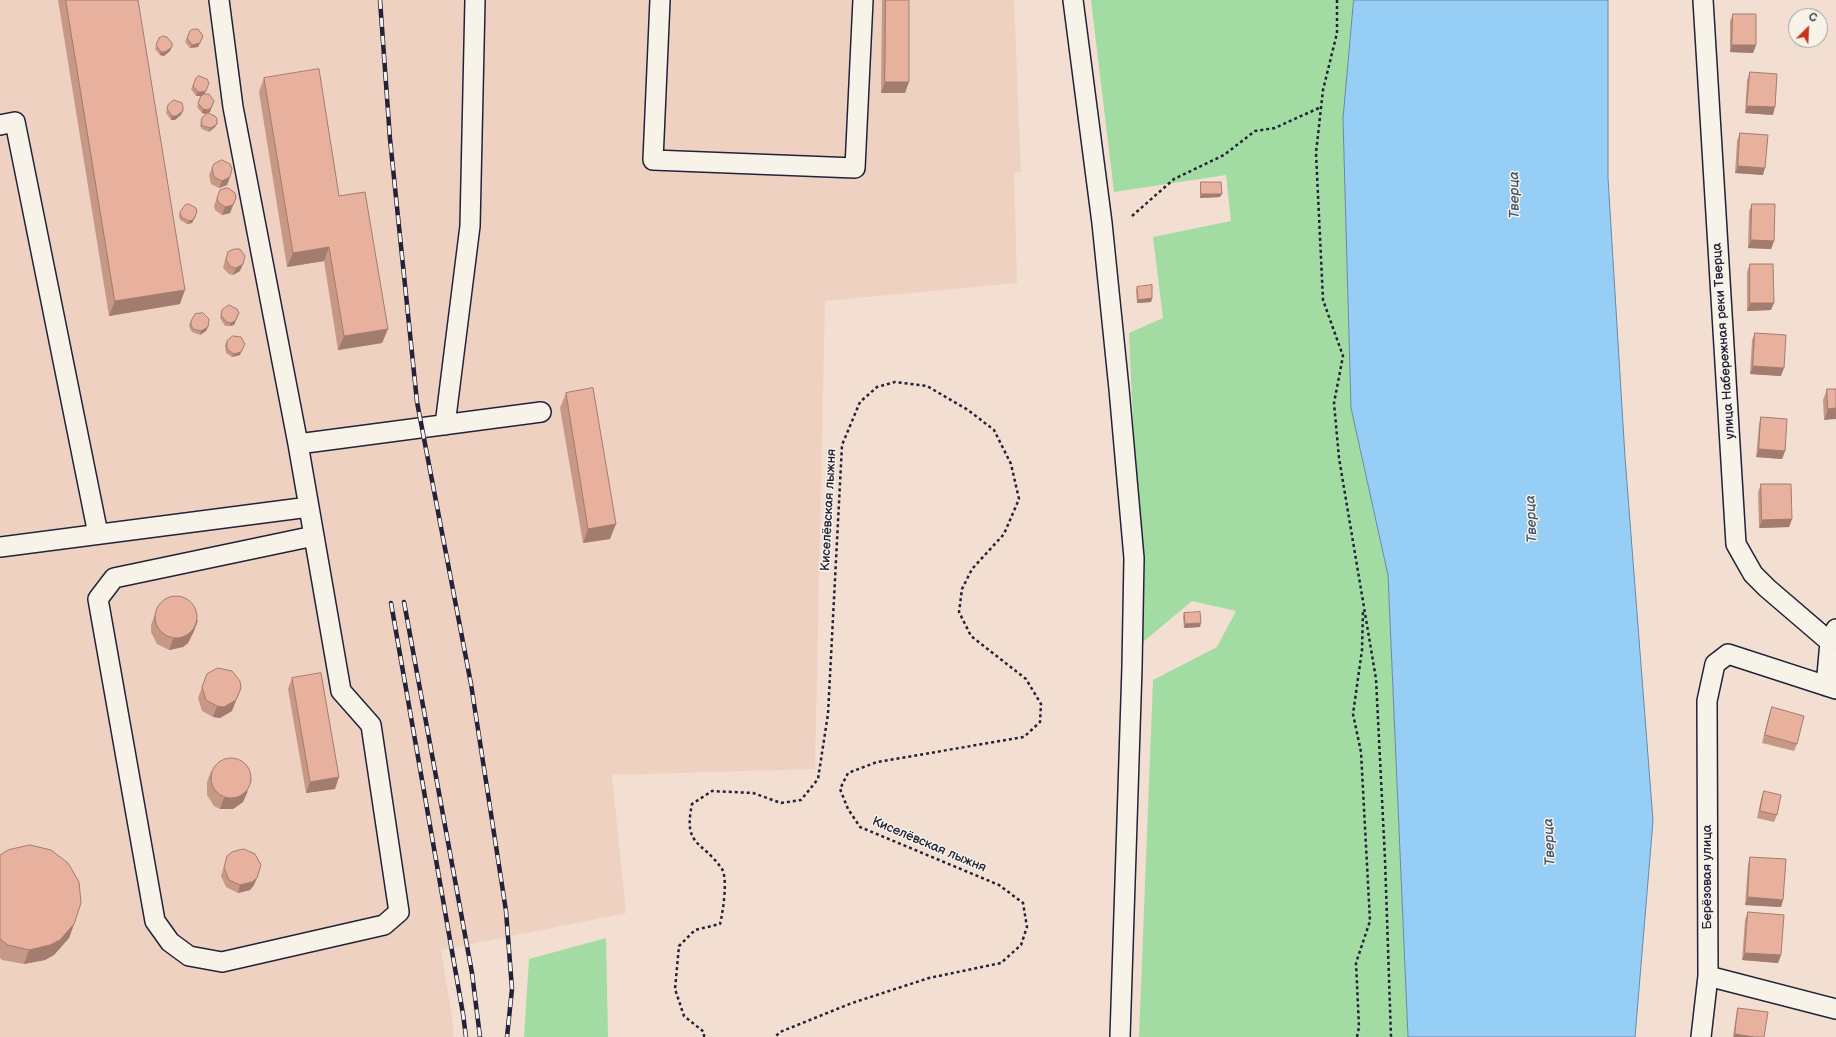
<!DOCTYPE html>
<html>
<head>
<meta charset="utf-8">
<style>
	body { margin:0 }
	#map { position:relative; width:1836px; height:1037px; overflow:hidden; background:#f2dfd2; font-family:"Balsamiq Sans",sans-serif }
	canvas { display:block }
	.north { position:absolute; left:1788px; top:8px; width:40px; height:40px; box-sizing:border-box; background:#f7f3e8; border:1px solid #a29fa3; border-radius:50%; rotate:24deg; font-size:11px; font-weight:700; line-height:16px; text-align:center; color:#22223b }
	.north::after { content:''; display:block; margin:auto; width:14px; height:18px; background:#c8321e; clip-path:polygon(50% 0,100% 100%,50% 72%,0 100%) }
</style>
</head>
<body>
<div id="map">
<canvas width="1836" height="1037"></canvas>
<div class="north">С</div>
</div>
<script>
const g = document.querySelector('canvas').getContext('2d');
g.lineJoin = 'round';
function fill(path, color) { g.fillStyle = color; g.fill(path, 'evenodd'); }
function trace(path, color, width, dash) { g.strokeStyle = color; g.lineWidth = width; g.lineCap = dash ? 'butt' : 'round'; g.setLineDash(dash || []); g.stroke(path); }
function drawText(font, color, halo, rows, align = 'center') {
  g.font = font + ' "Balsamiq Sans",sans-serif'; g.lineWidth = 3; g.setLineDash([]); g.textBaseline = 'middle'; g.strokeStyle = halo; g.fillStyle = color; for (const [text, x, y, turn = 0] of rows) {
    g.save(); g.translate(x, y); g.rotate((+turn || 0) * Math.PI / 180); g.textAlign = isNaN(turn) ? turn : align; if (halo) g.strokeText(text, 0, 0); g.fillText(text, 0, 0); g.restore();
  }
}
fill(new Path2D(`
	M0 0H1014L1021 172 1014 173 1017 283 825 301 815 769 612 775 626 913 441 950 453 1023V1037H0Z`), '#efd1c2');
fill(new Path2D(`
	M1091 0H1354L1343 119 1351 408 1388 575 1408 1037H1139L1153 680 1217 647 1236 611 1192 601 1143 642 1129 333 1163 318 1153 237 1231 221 1226 175 1114 192Z
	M606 938 608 1037H524L529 959Z`), '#a2dca2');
const water = new Path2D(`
	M1354 0H1608V178L1625 457 1653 821 1635 1037H1408L1388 575 1351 408 1343 119Z`);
fill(water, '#96cef5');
trace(water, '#6889ab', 1);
const minor = new Path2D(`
	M219 0 233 107 298 444 341 691 371 725 399 912 384 925 222 962 189 956 170 942 155 921 98 599 114 578 314 536
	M660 0 653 160 855 168 863 0
	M1073 0 1102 223 1119 389 1134 558 1132 667 1120 1037
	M1703 0 1736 544 1753 574 1767 588 1830 642
	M0 125 15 122 98 534
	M445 425 470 226 475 0
	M298 444 541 412
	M0 547 309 507
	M1826 686 1830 642 1836 629
	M1836 689 1728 654 1715 664 1707 701 1708 976 1836 1009
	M1701 1037 1708 976`);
trace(minor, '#22223b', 22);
trace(new Path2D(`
	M1337 0V33L1323 90 1316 153 1323 300 1343 356 1334 403 1339 458 1376 679 1385 859 1391 1037
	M1132 216 1174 179 1224 155 1255 131 1275 128 1321 107
	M704 1037V1032L684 1016 675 989 679 946 695 930 720 924C723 912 728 879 722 869 702 840 683 847 692 804L712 791 753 793 781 803 801 800 818 779 828 714 842 445 860 402 877 387 895 382 927 386 968 410 994 430 1011 464 1019 499 1004 534 972 569 962 589 959 612 971 636 1026 679 1041 704 1040 722 1024 737 877 762 848 773 840 789 848 809 860 827 999 885 1023 903 1027 927 1021 945 1001 963 929 978 852 1003 780 1032 775 1037
	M1357 1037 1359 1027 1356 963 1370 921 1361 752 1353 714 1362 650 1363 611`), '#22223b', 2.5, [3, 3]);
trace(minor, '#f7f3e8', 19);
const rail = new Path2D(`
	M380 0 390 139 417 402 471 684 506 911 512 989 507 1037
	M404 602 472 973 480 1037
	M391 603 463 1014 466 1037`);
trace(rail, '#22223b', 4.5);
trace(rail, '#f7f3e8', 3, [9]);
fill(new Path2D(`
	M58 0H138L180 304 109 316Z
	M882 0H909L905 93H881Z
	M1733 14 1756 45 1753 53 1730 52V21Z
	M190 31 203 36 198 47 190 48 185 42Z
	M159 38 170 51 164 56 160 55 155 49Z
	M1750 72 1773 115 1745 113 1747 80Z
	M196 78 209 83 204 94 214 101 210 112 206 114 202 113 197 107 201 96H196L191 89Z
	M264 78 339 196 388 329 382 343 338 350 324 261 287 267 259 92Z
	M168 105 181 115 175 120H171L166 113Z
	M202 118 215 127 209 132 202 129 200 126Z
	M1740 133 1763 175 1735 173 1737 141Z
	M212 168 230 177 227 185 219 188 211 184 209 175Z
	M1201 182 1220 197 1200 198V186Z
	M217 198 233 205 230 213 222 215 215 210 214 206Z
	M1752 204 1774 241 1771 249 1748 248 1749 211Z
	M180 212 196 216 192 223 187 224 180 220 179 216Z
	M228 252 240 271 233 275 229 274 223 268 225 260Z
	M1750 264 1771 310 1747 311V272Z
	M1137 287 1152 298 1151 302 1137 303 1136 290Z
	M222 310 239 313 234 325 229 326H225L220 318Z
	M191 321 208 327 206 331 200 335 192 332 190 329 189 325Z
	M1755 333 1781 376 1750 374 1752 340Z
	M227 341 240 355 232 357 226 353 225 345Z
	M1827 389H1836L1824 420 1823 400Z
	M566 393 610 539 583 543 560 408Z
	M1761 417 1785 451 1782 459 1756 457 1759 424Z
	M1761 484 1792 519 1789 527 1759 528 1758 492Z
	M1184 613 1200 627 1184 628 1183 617Z
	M155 614 198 620 194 631 188 643 183 647 169 650 157 644 151 632V625Z
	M207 674 232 711 220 718 213 717 202 711 198 698Z
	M292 678 335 789 306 793 288 689Z
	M1772 707 1797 744 1794 751 1762 743 1769 715Z
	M211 771 252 779 243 802 233 809H220L214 806 207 795V782Z
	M1764 791 1777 815 1774 822 1757 818 1761 799Z
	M0 855 74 924 69 938 54 955 45 960 24 964 2 960 0 958Z
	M227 856 254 885 250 890 238 893 226 887 221 876Z
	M1750 857 1783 900 1781 907 1745 905 1748 864Z
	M1748 912 1781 955 1778 963 1742 960 1745 920Z
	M1738 1008 1764 1037H1733L1736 1016Z`), '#c89887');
fill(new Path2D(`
	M200 43 198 47 190 48 192 45Z
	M1732 45H1756L1753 53 1730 52Z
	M172 47 170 51 164 56 160 55 161 52Z
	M885 82H909L905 93H881Z
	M206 91 204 94 201 96H196L198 92Z
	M1747 106 1775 107 1773 115 1745 113Z
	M211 108 210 112 206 114 202 113 203 109Z
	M183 111 181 115 175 120H171L172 116Z
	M217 124 215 127 209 132 211 128Z
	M1738 166 1765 168 1763 175 1735 173Z
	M230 177 227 185 219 188 222 181Z
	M1201 194H1222L1220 197 1200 198Z
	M236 198 230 213 222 215 225 207Z
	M197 212 192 223 187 224 189 221Z
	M1751 240 1774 241 1771 249 1748 248Z
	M329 247 324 261 287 267 293 253Z
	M243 264 240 271 233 275 236 268Z
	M185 290 180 304 109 316 115 301Z
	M1152 298 1151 302 1137 303 1138 300Z
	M1750 303H1774L1771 310 1747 311Z
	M239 313 234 325 229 326 231 323Z
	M208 327 206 331 200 335 201 331Z
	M388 329 382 343 338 350 344 336Z
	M243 348 240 355 232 357 234 354Z
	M1753 366 1784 368 1781 376 1750 374Z
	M1836 408V419L1824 420 1828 409Z
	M1759 449 1785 451 1782 459 1756 457Z
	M1792 519 1789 527 1759 528 1762 520Z
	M616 524 610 539 583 543 588 529Z
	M198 620 194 631 188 643 183 647 169 650 173 639Z
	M1201 623 1200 627 1184 628 1185 624Z
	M241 688 232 711 220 718 213 717 217 706Z
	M339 777 335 789 306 793 310 782Z
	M248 791 243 802 233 809H220L224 798Z
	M257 878 254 885 250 890 238 893 240 885Z
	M1748 897 1783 900 1781 907 1745 905Z
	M74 924 69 938 54 955 45 960 24 964 29 950Z
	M1745 953 1781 955 1778 963 1742 960Z
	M1735 1034 1754 1037H1734Z`), '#a27c6e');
const building = new Path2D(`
	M66 0H138L185 290 115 301Z
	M886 0H909V82H885Z
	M1733 14H1756V45H1732Z
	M194 29H198L203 36 200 43 192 45 187 38 190 31Z
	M163 36 167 37 172 43V47L165 52H161L156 45 159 38Z
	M319 69 339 196 365 192 388 329 344 336 329 247 293 253 264 78Z
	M1750 72 1777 74 1775 107 1747 106Z
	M199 76 207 79 209 83 206 91 202 92H198L193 86 196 78Z
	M205 94H209L214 101 211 108 207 110 203 109 198 103 201 96Z
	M174 100 182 103 183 107V111L176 116H172L167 109 168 105Z
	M208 113 215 116 217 119V124L211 128 203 126 201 122 202 118Z
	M1740 133 1768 135 1765 168 1738 166Z
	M222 160 230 164 232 169 230 177 222 181 214 177 212 168 214 164Z
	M1201 182H1221L1222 194H1201Z
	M228 188 235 193 236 198 233 205 225 207 218 202 217 198 220 190Z
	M189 204 196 208 197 212 193 220 189 221 181 217 180 212 185 205Z
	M1752 204H1775L1774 241 1751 240Z
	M235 249H240L245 256 243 264 236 268 231 267 226 260 228 252Z
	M1750 264H1773L1774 303H1750Z
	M1152 285V298L1138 300 1137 287Z
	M229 305 237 309 239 313 235 321 231 323 226 322 221 315 222 310Z
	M203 313 209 319 208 327 201 331 193 329 191 325V321L195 314Z
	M1755 333 1786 335 1784 368 1753 366Z
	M233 336 241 337 245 344 241 352 234 354 227 349V341Z
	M593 388 616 524 588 529 566 393Z
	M1827 389H1836V408L1828 409Z
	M1761 417 1787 419 1785 451 1759 449Z
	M1761 484H1791L1792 519 1762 520Z
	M155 617a21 21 0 1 1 42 0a21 21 0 1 1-42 0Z
	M1200 612 1201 623 1185 624 1184 613Z
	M218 668 232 671 240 681 241 688 236 700 224 707 217 706 206 700 202 687 207 674Z
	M321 673 339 777 310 782 292 678Z
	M1772 707 1804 716 1797 744 1765 735Z
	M211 778a20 20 0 1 1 40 0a20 20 0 1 1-40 0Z
	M1764 791 1781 795 1777 815 1760 811Z
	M30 845 51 850 68 863 79 882 81 903 74 924 60 940 50 945 29 950 8 945 0 939V855L8 850Z
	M244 849 255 854 261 865 257 878 252 882 240 885 229 880 224 868 227 856 232 852Z
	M1750 857 1786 859 1783 900 1748 897Z
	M1748 912 1784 915 1781 955 1745 953Z
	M1738 1008 1768 1012 1764 1037H1754L1735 1034Z`);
fill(building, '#e8b19d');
trace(building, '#a27c6e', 1);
drawText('13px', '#22223b', '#f7f3e8', [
	["улица Набережная реки Тверца",1724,341,-94],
	["Киселёвская лыжня",829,510,-87],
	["Киселёвская лыжня",929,845,23],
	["Берёзовая улица",1708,877,-90]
]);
drawText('italic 14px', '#455673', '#f7f3e8', [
	["Тверца",1515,195,-91],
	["Тверца",1532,519,-93],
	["Тверца",1550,842,-93]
]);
</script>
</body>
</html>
